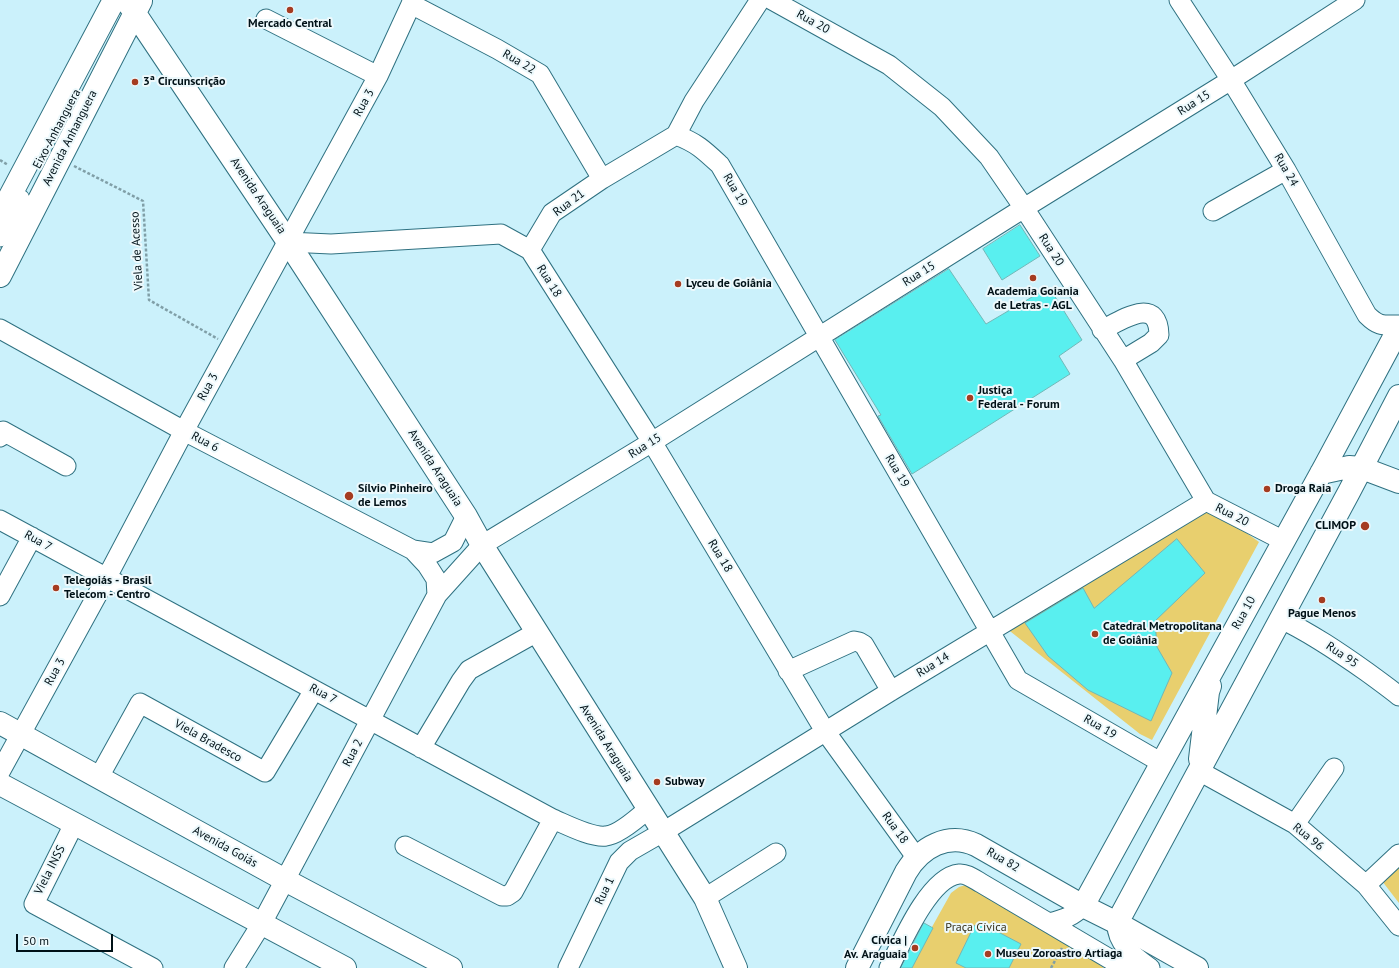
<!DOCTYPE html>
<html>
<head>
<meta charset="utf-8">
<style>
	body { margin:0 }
	#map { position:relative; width:1399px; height:968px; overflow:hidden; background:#cbf1fb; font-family:"PT Sans",sans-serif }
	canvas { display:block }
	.scale { position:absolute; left:16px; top:934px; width:97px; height:18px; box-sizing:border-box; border:2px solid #001117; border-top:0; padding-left:5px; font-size:12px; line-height:14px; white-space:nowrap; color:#001117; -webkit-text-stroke:3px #edf9fc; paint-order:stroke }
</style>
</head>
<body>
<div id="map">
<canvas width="1399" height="968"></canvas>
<div class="scale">50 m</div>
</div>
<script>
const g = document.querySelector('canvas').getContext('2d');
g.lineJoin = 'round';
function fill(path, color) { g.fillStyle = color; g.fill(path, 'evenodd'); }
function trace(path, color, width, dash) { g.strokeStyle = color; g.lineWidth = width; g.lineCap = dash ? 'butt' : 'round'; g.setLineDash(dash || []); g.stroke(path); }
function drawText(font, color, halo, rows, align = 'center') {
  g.font = font + ' "PT Sans",sans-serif'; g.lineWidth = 4; g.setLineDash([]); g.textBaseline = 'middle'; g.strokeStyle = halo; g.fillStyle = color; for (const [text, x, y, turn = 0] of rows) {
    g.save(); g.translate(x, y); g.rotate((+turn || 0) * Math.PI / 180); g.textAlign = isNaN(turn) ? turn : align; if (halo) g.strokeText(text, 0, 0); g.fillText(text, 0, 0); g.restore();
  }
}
fill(new Path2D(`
	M1209 506 1259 542 1152 740 1140 734 1006 628Z
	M1399 865V903L1382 881Z
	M969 884 1064 938 1104 968H909L951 893 959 887Z`), '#e8cf6e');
const building = new Path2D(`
	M1020 225 1040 256 1002 280 983 249Z
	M949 269 986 324 1049 287 1082 340 1059 356 1070 374 912 474 878 416 881 415 835 340Z
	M1177 539 1205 573 1155 621 1157 647 1172 673 1151 721 1088 690 1048 656 1025 623 1083 588 1094 608Z
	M924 923 933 928 912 968H901Z
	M983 924 1021 944 1009 968H966L956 963 974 926Z`);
fill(building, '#59efef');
trace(building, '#72b7b7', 1);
const minor = new Path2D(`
	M772 0 889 65 942 107 989 157 1024 208 1123 360 1206 501 1284 541
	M1179 0 1231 80 1286 170 1367 315C1379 327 1383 325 1399 325
	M411 4 497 49 540 74 602 179
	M266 19 378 76
	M676 135C697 143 704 150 720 165L1018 680 1162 763
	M1213 211 1286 170
	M0 237 20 199
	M288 242 331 244 501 234 530 250 652 442 825 731 916 857
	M530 250 552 213 602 179 676 135 694 101 760 0
	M0 329 184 431 413 550 433 553 453 542 466 516
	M1102 330C1122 320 1158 295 1159 335L1151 343 1123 360
	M0 437 3 431 66 466
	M0 520 553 819C567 825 592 838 606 836 618 835 639 817 648 809
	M413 550 427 565 436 579 437 595
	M0 596 32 537
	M1281 619C1311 633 1340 653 1367 672 1378 680 1389 688 1399 696
	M788 671 854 641 859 642 864 645 891 691
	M421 748 461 681 469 670 537 632
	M1199 771 1295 824 1366 885 1399 926
	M0 772 107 577 184 431 378 76 413 0
	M99 777 140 703 265 772 314 690
	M74 824 34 904 153 968
	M1295 824 1334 768
	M405 846 502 896H507L513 892 553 819
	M1366 885 1399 854
	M705 898 776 853
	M1049 923C1064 919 1072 917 1083 906
	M1117 923C1116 944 1135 957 1150 968
	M234 968 262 923 437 595 482 545 652 442 1024 208 1231 80 1355 0
	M568 968 619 862 630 851 663 832 891 691 1206 501
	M889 968C901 944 929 877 959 874 966 873 974 879 981 883L1125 968`);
const major = new Path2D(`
	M126 0 288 242 466 516 482 545 705 898 736 968
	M0 215 114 0
	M0 276 141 1
	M1321 473 1349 467 1362 468 1399 482
	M0 723 285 880 451 968
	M1200 759 1208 692 1210 686
	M0 784 345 968
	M1083 906 1325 466 1399 328
	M1117 923 1349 492 1399 396
	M857 968 906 872C921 847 948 832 976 845L1083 906 1117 923 1197 968`);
trace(minor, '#2f7181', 21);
trace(major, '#2f7181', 24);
trace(new Path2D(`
	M0 160 8 165
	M74 166 143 201 149 300 218 339
	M1051 968 1062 948`), '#809fa7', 2.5, [3, 2]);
trace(minor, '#fff', 19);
trace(major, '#fff', 22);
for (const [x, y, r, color] of [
	[290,10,4,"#a53c21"],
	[135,82,4,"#a53c21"],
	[1033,278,4,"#a53c21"],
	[678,284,4,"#a53c21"],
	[970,398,4,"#a53c21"],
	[1267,489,4,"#a53c21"],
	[349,496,5,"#a53c21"],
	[1365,526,5,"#a53c21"],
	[56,588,4,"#a53c21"],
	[1322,600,4,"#a53c21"],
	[1095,634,4,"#a53c21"],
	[657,782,4,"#a53c21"],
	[915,948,4,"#a53c21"],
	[988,954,4,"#a53c21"]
]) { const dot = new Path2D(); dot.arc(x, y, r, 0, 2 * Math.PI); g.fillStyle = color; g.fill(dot); trace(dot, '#edf9fc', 1.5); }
drawText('12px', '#001117', '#edf9fc', [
	["Rua 20",813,22,29],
	["Rua 22",519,62,30],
	["Rua 3",364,103,-61],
	["Rua 15",1194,103,-32],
	["Eixo-Anhanguera",57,129,-62],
	["Avenida Anhanguera",70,138,-63],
	["Rua 24",1286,170,60],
	["Rua 19",735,190,60],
	["Avenida Araguaia",258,196,56],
	["Rua 21",569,203,-37],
	["Rua 20",1051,250,57],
	["Viela de Acesso",137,251,-93],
	["Rua 15",919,274,-32],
	["Rua 18",549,281,58],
	["Rua 3",208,387,-61],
	["Rua 6",205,442,28],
	["Rua 15",645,446,-32],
	["Avenida Araguaia",435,468,57],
	["Rua 19",897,471,60],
	["Rua 20",1232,515,27],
	["Rua 7",38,541,29],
	["Rua 18",720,556,59],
	["Rua 10",1244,613,-61],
	["Rua 95",1342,655,34],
	["Rua 14",933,665,-31],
	["Rua 3",55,672,-61],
	["Rua 7",323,694,28],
	["Rua 19",1100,727,30],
	["Viela Bradesco",208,741,29],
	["Avenida Araguaia",606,743,58],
	["Rua 2",353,753,-62],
	["Rua 18",895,828,54],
	["Rua 96",1308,837,39],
	["Avenida Goiás",225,847,29],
	["Rua 82",1003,860,30],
	["Viela INSS",50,870,-63],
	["Rua 1",605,891,-64]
]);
drawText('bold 12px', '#001117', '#edf9fc', [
	["Mercado Central",290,24,"center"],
	["3ª Circunscrição",143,82],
	["Lyceu de Goiânia",686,284],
	["Academia Goiania",1033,292,"center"],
	["de Letras - AGL",1033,306,"center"],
	["Justiça",978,391],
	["Federal - Forum",978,405],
	["Sílvio Pinheiro",358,489],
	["de Lemos",358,503],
	["Droga Raia",1275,489],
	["CLIMOP",1356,526,"right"],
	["Telegoiás - Brasil",64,581],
	["Telecom - Centro",64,595],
	["Pague Menos",1322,614,"center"],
	["Catedral Metropolitana",1103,627],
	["de Goiânia",1103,641],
	["Subway",665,782],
	["Cívica |",907,941,"right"],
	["Av. Araguaia",907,955,"right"],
	["Museu Zoroastro Artiaga",996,954]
], 'left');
drawText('12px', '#37311b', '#edf9fc', [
	["Praça Cívica",976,928]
]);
</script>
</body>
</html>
